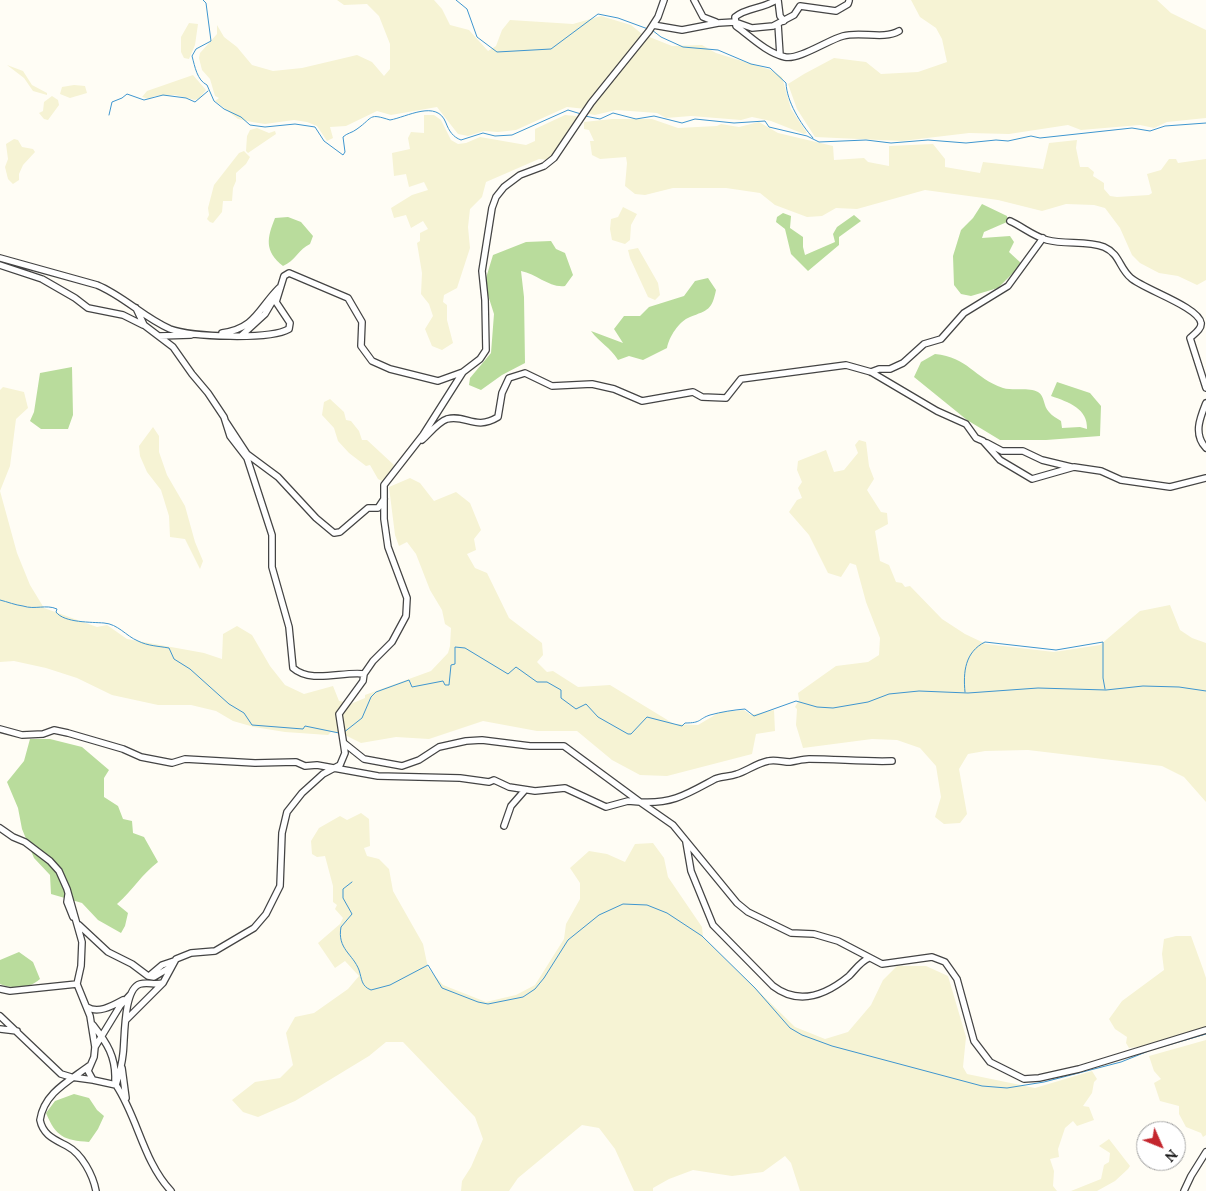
<!DOCTYPE html>
<html>
<head>
<meta charset="utf-8">
<style>
	body { margin:0 }
	#map { position:relative; width:1206px; height:1191px; overflow:hidden; background:#fffdf5; font-family:Lora,serif }
	canvas { display:block }
	.north { position:absolute; left:1136px; top:1121px; width:50px; height:50px; box-sizing:border-box; background:#fff; border:1px solid #a0a0a0; border-radius:50%; rotate:134deg; font-size:14px; font-weight:700; line-height:20px; text-align:center; color:#111 }
	.north::after { content:''; display:block; margin:auto; width:18px; height:22px; background:#c4262e; clip-path:polygon(50% 0,100% 100%,50% 72%,0 100%) }
</style>
</head>
<body>
<div id="map">
<canvas width="1206" height="1191"></canvas>
<div class="north">N</div>
</div>
<script>
const g = document.querySelector('canvas').getContext('2d');
g.lineJoin = 'round';
function fill(path, color) { g.fillStyle = color; g.fill(path, 'evenodd'); }
function trace(path, color, width, dash) { g.strokeStyle = color; g.lineWidth = width; g.lineCap = dash ? 'butt' : 'round'; g.setLineDash(dash || []); g.stroke(path); }
fill(new Path2D(`
	M337 0H434L442 9 450 25 469 30 488 51 496 46 502 30 510 20 573 24 601 16 631 25 642 34 586 109 567 107 516 130 498 132 484 131 468 136 458 134 437 107 391 115 377 111 346 126 330 127 333 138 327 141 317 126 307 122 294 120 265 124 252 122 238 119 215 101 219 98 215 96 210 79 202 70 199 58 200 53 217 34V25L224 37 237 47 252 65 273 71 302 68 357 55 372 62 384 76 390 69V44L379 16 367 4 344 5Z
	M911 0H1157L1171 13 1206 30V118L1167 122 1154 128 1140 125 1081 130 1068 125 1009 134 969 133 902 141 815 137 797 109 788 84 804 74 834 58 866 62 881 74 918 72 947 62 942 39 936 28 920 17Z
	M189 23 198 24 195 45 189 59 184 58 181 52V37Z
	M647 36 672 46 702 45 716 53 771 70 782 77 791 109 807 133 804 134 771 121 752 117 741 120 691 116 666 118 657 113 616 110 595 115 589 114 588 113Z
	M7 65 23 71 32 85 47 93V95L33 91 24 78Z
	M193 75 206 90 200 98 195 100 175 95 155 96 149 99 142 97 147 91Z
	M74 85 85 86 87 93 70 98 60 94 62 87Z
	M52 96 58 100 59 105 48 120 44 119 39 113 43 111 44 102Z
	M424 115H434L441 120 451 140 458 144 466 143 480 137 526 145 535 141V129L565 115 576 116 579 119 552 157 548 160 539 159 486 182 482 197 470 209 468 227 470 248 457 288 444 295 443 302 447 305V320L453 343 442 350 432 346 425 329 433 316 429 304 421 294 422 273 417 243 420 241V233L428 229 423 221 411 228 406 215 394 218 391 208 412 195 428 190 424 182 409 187 406 174 394 176 392 153 410 149 408 138 411 132 424 133Z
	M612 119H652L678 128 717 126 721 124 739 127 759 122 778 133 833 146 834 160 864 158 868 162 889 166V146L933 144 945 159V167L980 173 983 162 1043 169 1049 143 1077 140 1076 148 1080 167H1088L1094 172 1093 176 1104 183V189L1110 196 1117 197 1149 195 1152 193 1147 174 1161 170 1169 159H1176L1178 163 1206 159V280L1197 285 1178 276 1159 273 1140 263 1132 255 1120 228 1105 208 1094 205 1066 204 1042 211 998 200 925 190 857 209 836 208 822 216 807 217 775 205 760 193 726 188H673L645 195 635 194 625 186 627 163 626 157 600 159 592 155 590 141H594L589 130 584 129V122Z
	M257 128 269 133 275 131 276 134 248 153 246 151 247 136 250 130Z
	M14 139 18 140 22 147 33 149 35 152 23 165 19 174V180L13 184 8 179 5 167 8 159 6 144Z
	M244 151 250 157 246 164 236 173V181L233 188 232 201H223L222 212 213 223 210 222 207 219 209 215 208 208 214 185 239 153Z
	M623 207 637 214 631 225 630 240 625 244 612 240 610 229 611 219 618 217Z
	M638 248 658 283 660 295 655 300 648 297 630 258 628 250Z
	M3 387 24 392 28 408 16 419 10 466 0 491 17 553 30 585 44 608 97 627 107 625 127 639 204 653 222 659 223 634 237 626 252 635 270 666 285 685 304 694 333 686 339 701 345 702 338 711 339 733 331 732 328 735 285 732 254 727 233 721 216 711 191 705H158L112 695 77 678 46 668 14 661 0 662V390Z
	M330 399 344 412 346 420 351 421 359 431 362 440H367L394 465 384 482 378 479 370 465 366 466 349 453 338 441 334 428 322 415 324 402Z
	M153 427 159 436V452L167 475 185 506 195 542 203 561 200 569 185 539 170 537 169 516 161 490 147 472 140 456 139 446Z
	M859 440 866 442 869 466 874 479 867 490 881 512 887 513 888 524 875 531 880 561 889 565 896 582 902 583 905 587 910 586 942 619 965 634 986 644 1054 652 1100 645 1140 611 1170 605 1180 630 1192 638 1206 643V802L1184 777 1162 766 1028 750 985 751 968 754 959 769 967 814 960 823 944 824 935 817 941 797 936 766 920 748 897 740 872 739 803 748 796 725 797 709 795 707 799 700 798 693 836 666 868 662 879 655 880 638 866 602 856 565 850 563 841 577 828 573 809 535 789 512 797 500 802 498 798 488 802 482 797 470 798 461 826 450 834 472 844 470 858 453 855 445Z
	M410 478 420 483 434 501 456 492 470 503 481 530 474 539 476 550 467 554 475 568 487 573 509 618 542 643 543 655 537 662 547 672 553 671 578 687 610 685 674 724 698 725 720 712 744 710 751 715 774 710 775 731 756 734 752 754 667 776 640 775 612 760 577 731H537L483 721 429 739 396 737 361 743 343 734 341 712 353 703 365 698V695L431 671 448 653 450 646 451 628 445 624 442 610 430 590 416 554 407 542 399 546 395 535 389 487Z
	M361 813 369 819 370 846 364 848 367 856 379 859 389 869 393 891 423 944 428 968 443 985 486 1002 516 995 535 985 564 939 566 924 580 899V883L570 868 589 851 607 854 625 862 635 844 653 843 664 858 668 877 702 927 703 937 795 1027 825 1039 848 1032 871 1005 883 980 897 966H926L948 976 966 1037 963 1067 967 1074 1035 1088 1092 1071 1097 1079 1094 1082 1092 1093 1083 1106 1089 1107 1094 1120 1077 1126 1073 1121 1065 1128 1058 1149 1059 1157 1050 1159 1054 1171 1053 1186 1057 1191H800L791 1163 785 1156 763 1172 732 1176 693 1170 669 1179 653 1188V1191H634L615 1149 599 1128 582 1125 518 1178 509 1191H461L462 1181 471 1167 483 1139 475 1117 403 1042H386L369 1056 295 1101 258 1117 243 1112 232 1100 255 1082 280 1078 293 1065 286 1033 295 1017 314 1013 348 989 359 976 345 961 335 968 318 943 340 924 343 918 335 909 337 905 333 902V886L325 856 317 857 312 854 311 841 319 828 340 816 347 820Z
	M1176 936H1191L1203 969 1206 978V1027L1147 1046 1129 1048 1126 1043 1127 1037 1115 1029 1109 1019 1122 1001 1164 970 1162 954 1164 939Z
	M1206 1040V1135L1203 1137 1201 1133 1186 1127 1179 1114V1106L1160 1101 1154 1083 1161 1079 1154 1071 1149 1056Z
	M1109 1139 1130 1166 1128 1169 1115 1181 1097 1191H1071L1101 1179 1104 1165 1109 1162 1110 1153 1099 1146Z`), '#f6f3d4');
fill(new Path2D(`
	M982 204 1007 216V222L984 232 982 238 1010 236 1014 242 1009 252 1022 264 998 288 971 296 961 294 954 285 953 256 961 230 973 218Z
	M783 213 791 216 790 228 803 237V247L805 255 835 242 833 234 837 227 854 215 861 221 839 237V245L808 271 791 254 785 229 776 222 777 217Z
	M288 217 301 222 313 236 310 244C299 249 295 261 283 266 264 251 267 238 275 218Z
	M551 241 556 249 565 253 573 275 565 286C549 288 537 274 521 271L524 297 525 363 502 375 481 390 469 385 470 378 491 353 494 314 487 292 486 278 493 255 526 242Z
	M708 278 716 290C712 310 708 310 690 317 679 321 669 337 667 348L643 360 629 356 618 360C610 347 600 343 591 331L623 343 614 329 624 316H640L649 307 684 296 695 281Z
	M935 354C968 357 974 378 1003 388 1013 391 1029 387 1038 392 1045 396 1043 406 1049 412 1052 416 1057 418 1061 421L1062 428 1080 427 1087 429C1088 409 1069 402 1051 396L1057 382 1090 393 1101 406 1100 436 1046 440H1000L967 420 914 377 921 362Z
	M72 367 73 415 68 429H41L30 421 34 412 40 373Z
	M30 739H50L82 747 109 770 104 778V797L118 806 123 819 132 821 133 833 144 837 158 862C142 874 133 890 117 904L128 913 125 926 121 933 98 920 82 903 51 894 50 875 34 858 22 829 18 808 7 782 24 761Z
	M19 952 33 962 40 979C29 989 13 989 0 984V960Z
	M74 1094 89 1098 97 1110 104 1116 98 1129 89 1142C64 1140 56 1137 46 1113L55 1101Z`), '#b9dc9c');
trace(new Path2D(`
	M203 0 206 3 211 41 196 49 192 56C195 67 197 80 207 85L214 101 224 109 241 117 250 125 265 127 295 124 315 127 324 141 343 155 345 152 343 137C347 133 352 133 357 129 374 117 368 113 390 120 407 117 437 99 446 123 449 131 453 137 461 140L483 133 495 136 512 135 568 110 581 114
	M456 0 467 9 477 37 497 52 551 49 598 14 618 18 648 29
	M652 30 661 37 683 47 718 50 751 64 770 68 786 83C787 102 800 123 813 138
	M109 115 112 102 122 98 127 94 144 100 163 95 186 98 195 102 208 91
	M585 116 600 119 613 113 636 119 654 116 682 123 695 119 734 123 765 121 769 127 807 136 819 142 866 140 891 143 928 140 966 143 996 140 1008 141 1031 136 1040 138 1132 128 1150 131 1165 126 1206 123
	M0 600C8 602 15 605 23 606 35 610 46 604 57 609L56 612C64 623 92 622 104 623 118 624 126 636 138 641 148 646 158 646 169 648L174 659 190 669 229 704 244 713 252 725 303 729 305 726 339 733
	M965 692C963 672 965 652 985 642L1056 650 1103 642V678L1105 689
	M343 733 362 718 371 697 376 692 409 680 412 687 443 681 445 685H449L451 665 455 664V647L465 648 508 674 516 667 537 682H547L561 690V698L576 709 586 704 598 717 628 734H631L647 717 682 726 685 723C702 723 698 719 710 715 721 712 733 710 745 709L754 716 796 701 817 707 833 708 868 702 889 694 919 691 968 693 1038 688 1106 690 1143 686 1179 687 1206 691
	M352 882 343 889V898L352 914 341 927C337 949 353 954 359 970 362 979 361 986 371 990L390 985 428 965 442 988 478 1002 488 1004 523 997 535 989 544 978 568 940 599 915 623 904 647 905 667 913 702 936 755 988 790 1028 802 1035 832 1046 982 1086 1007 1088 1044 1082 1121 1062 1151 1050 1206 1034`), '#3f96cf', 1);
const minor = new Path2D(`
	M694 0 703 17 716 22
	M776 0C763 9 747 7 735 17L736 26C751 37 767 53 785 57 799 60 828 40 843 36 861 31 883 40 899 31
	M778 0 780 16 784 21
	M778 24 780 55
	M653 25 682 30 718 23 735 22 752 28 773 26 794 15 800 6 836 11 848 4 849 1
	M1010 221C1023 227 1033 236 1047 240 1066 245 1087 240 1104 247 1120 254 1119 268 1131 278 1143 289 1199 307 1201 323 1202 329 1194 334 1190 338L1206 388
	M0 258 97 285C124 296 144 318 170 329 191 337 270 340 289 329L290 323 276 302 284 276 289 273 348 298 362 322 361 346 372 361 390 369 438 381 463 372
	M0 265 42 279 75 298 88 308 123 315 143 325
	M136 308 144 325 173 347 192 374 208 393 224 417 230 436 247 458 272 535V567L289 627 293 668C311 684 343 671 364 674
	M222 333C256 328 258 309 279 288
	M159 336 191 335
	M241 336 265 314 275 297
	M871 372 879 369H890L903 363 924 344 941 339 964 313 1008 286 1043 238
	M1206 403C1200 418 1193 434 1206 448
	M226 422 247 454 278 477 316 518 334 533 340 532 368 508H378L384 499
	M422 440C429 434 438 422 447 419 466 414 475 431 498 417L502 393 509 378 525 373 552 386 592 384 614 389 642 401 693 392 702 397 726 398 741 379 846 365 871 372 937 411 966 424 976 438 983 441 1000 460 1032 479 1074 467 1101 471 1121 480 1170 487 1206 478
	M987 443 1002 451H1023L1042 460 1071 467
	M0 729 22 735 43 734 54 730 68 733 123 749 141 757 172 763 185 759 255 763 296 762 305 766 317 765 378 776 460 778 489 782 494 780 509 787 535 791 565 788 606 807 628 801 640 802 673 825 737 903 748 912 791 933 814 934 838 941 882 964 932 957 945 962 957 979 974 1041 990 1062 1024 1079 1039 1078 1079 1069 1206 1030
	M344 743 364 759 402 766 419 760 439 747 466 741 482 740 530 746H564L640 802C673 804 687 794 715 779 722 776 729 777 737 774 747 771 755 764 768 761 775 759 783 762 790 762 797 761 803 759 809 759 837 759 865 762 892 761
	M504 826 511 806 525 790
	M0 828 13 837 25 842 50 861 59 871 67 889 82 942 81 966 77 984 90 1016 95 1047 94 1057 88 1071 93 1080 116 1085C138 1118 143 1161 171 1191
	M686 842 691 871 713 925 773 986C799 1006 826 995 849 976 855 970 861 961 869 958
	M68 895 67 902 73 917
	M79 925 108 952 132 964 148 976 154 977 169 968
	M149 976 162 965 174 961
	M0 989 10 991 77 984
	M87 1007C98 1014 112 1006 123 1000
	M0 1016 61 1074 71 1077 93 1080
	M126 1020 163 983
	M93 1025C107 1043 116 1057 115 1080
	M0 1029 17 1031
	M95 1047 120 1006 130 995
	M89 1066C69 1081 44 1093 40 1120 43 1135 54 1139 67 1146 82 1154 93 1175 96 1191
	M122 1068 126 1098
	M116 1085C119 1075 122 1064 123 1054 125 1040 123 989 140 984 147 982 155 985 163 983L176 959 191 953 215 951 254 928 266 914 280 886 282 833 287 812 302 793 323 774 340 765 345 753 339 714 363 681 364 674 373 661 392 642 406 616 407 598 388 547 384 519V485L423 435 463 372 480 359 486 350 485 300 482 271 492 208 496 197 504 187 520 175 544 166 554 158 591 103 649 31 658 17 664 0
	M1184 1191 1191 1176 1206 1152`);
trace(minor, '#444', 8);
trace(minor, '#fff', 5.5);
</script>
</body>
</html>
